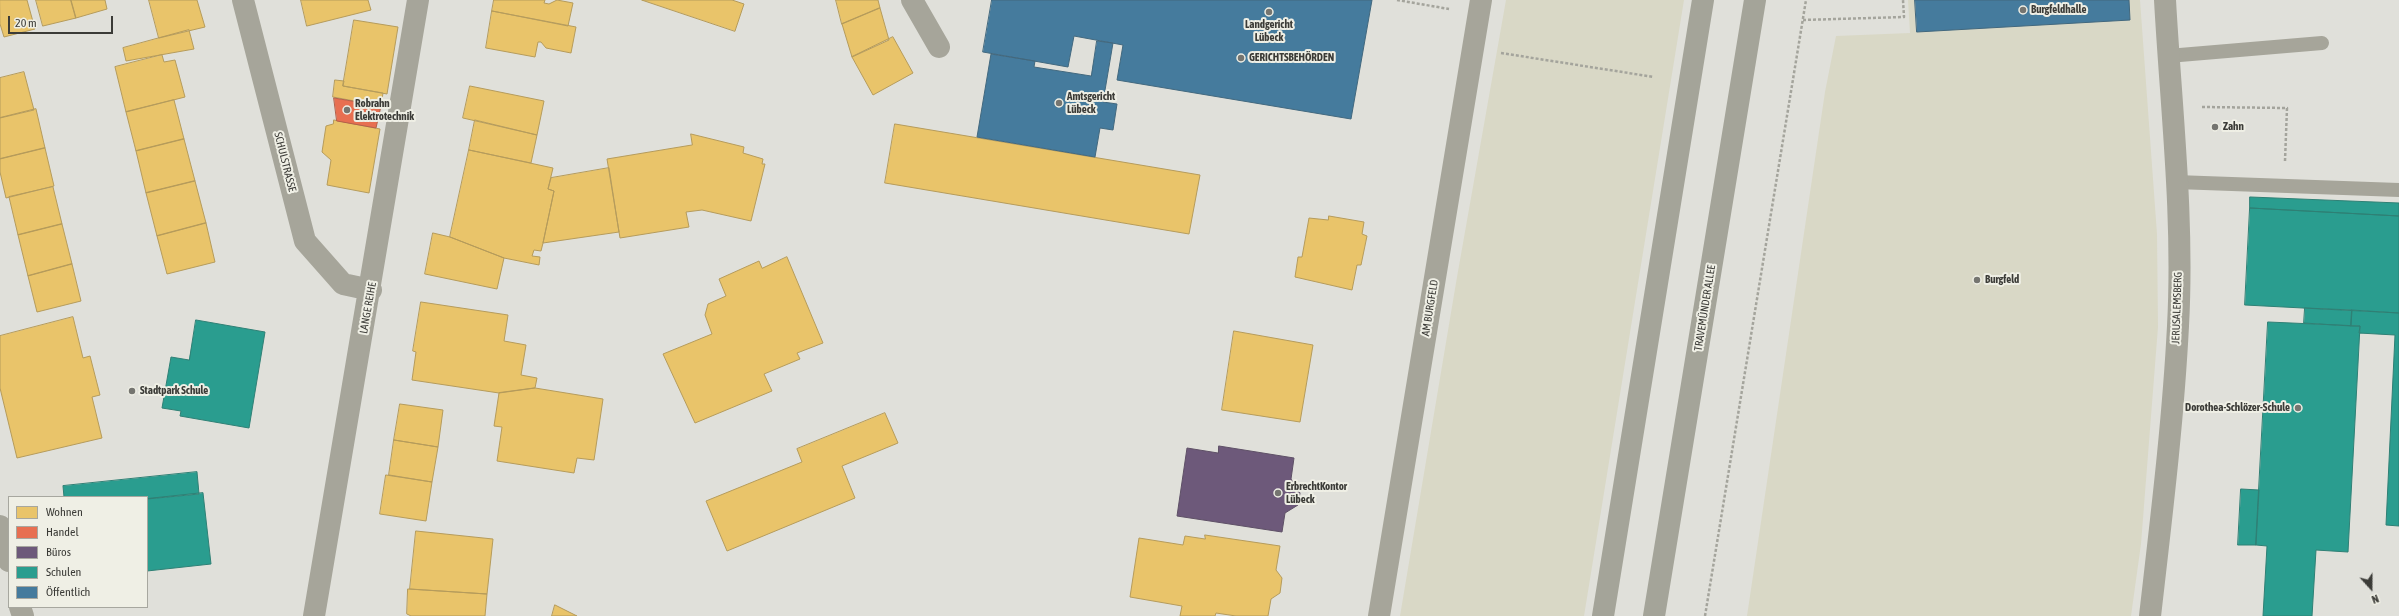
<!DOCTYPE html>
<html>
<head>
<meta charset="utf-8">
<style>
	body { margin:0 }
	#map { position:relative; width:2399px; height:616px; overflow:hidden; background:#e0e0da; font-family:"Asap Condensed",sans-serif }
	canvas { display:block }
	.legend { position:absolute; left:8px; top:496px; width:140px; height:112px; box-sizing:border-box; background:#efefe5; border:1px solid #a7a79f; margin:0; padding:5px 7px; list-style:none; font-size:12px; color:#3b3b37 }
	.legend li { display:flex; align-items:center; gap:8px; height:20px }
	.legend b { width:20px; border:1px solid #a7a79f }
	.north { position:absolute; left:2351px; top:568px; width:40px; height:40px; -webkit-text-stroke:3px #efefe5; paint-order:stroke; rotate:159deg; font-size:11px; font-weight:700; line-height:16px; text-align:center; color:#3b3b37 }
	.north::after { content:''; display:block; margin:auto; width:14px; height:18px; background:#3b3b37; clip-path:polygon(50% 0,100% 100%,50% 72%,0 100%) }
	.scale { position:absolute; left:8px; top:16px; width:105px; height:18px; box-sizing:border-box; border:2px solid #3b3b37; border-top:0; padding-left:5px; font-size:12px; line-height:14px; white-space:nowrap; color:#3b3b37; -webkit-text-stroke:3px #efefe5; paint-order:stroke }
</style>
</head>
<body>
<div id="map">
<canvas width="2399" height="616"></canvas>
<ul class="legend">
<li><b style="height:11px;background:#e9c46a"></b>Wohnen</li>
<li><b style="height:11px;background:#e76f51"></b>Handel</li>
<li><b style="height:11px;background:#6d597a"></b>Büros</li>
<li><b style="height:11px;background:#2a9d8f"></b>Schulen</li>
<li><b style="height:11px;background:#457b9d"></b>Öffentlich</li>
</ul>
<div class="north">N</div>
<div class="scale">20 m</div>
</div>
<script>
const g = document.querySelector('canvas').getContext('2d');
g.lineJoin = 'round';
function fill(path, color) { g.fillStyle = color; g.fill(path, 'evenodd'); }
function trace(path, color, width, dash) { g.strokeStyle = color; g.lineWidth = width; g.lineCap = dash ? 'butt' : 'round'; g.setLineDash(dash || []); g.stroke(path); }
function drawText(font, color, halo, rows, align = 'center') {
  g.font = font + ' "Asap Condensed",sans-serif'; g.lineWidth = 4; g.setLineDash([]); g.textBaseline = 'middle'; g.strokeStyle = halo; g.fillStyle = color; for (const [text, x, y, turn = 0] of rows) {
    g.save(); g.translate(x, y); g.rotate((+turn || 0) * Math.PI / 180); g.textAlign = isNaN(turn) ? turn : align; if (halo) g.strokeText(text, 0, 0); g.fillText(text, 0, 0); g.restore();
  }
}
fill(new Path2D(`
	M1506 0H1684L1584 616H1400L1457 277Z
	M1908 0H2140L2157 234 2158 327 2141 544 2131 616H1747L1825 92 1836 36 1910 33Z`), '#d9d8c6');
const homes = new Path2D(`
	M0 0H27L35 29 4 37 0 24Z
	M36 0H71L76 18 43 26Z
	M71 0H105L107 9 76 18Z
	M149 0H197L205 27 159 38Z
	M301 0H368L371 10 307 26Z
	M494 0H545L544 3 549 4 557 0 573 3 568 26 492 11Z
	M642 0H732L744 4 735 31Z
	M836 0H878L880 8 842 24Z
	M880 8 889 40 852 57 842 24Z
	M492 11 576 27 571 53 546 48 541 42H538L535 57 486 48Z
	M354 20 398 27 387 94 343 86Z
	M189 30 194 49 126 61 123 48Z
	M893 37 913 73 873 95 852 57Z
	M162 55 164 62 175 60 185 97 126 112 115 67Z
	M24 72 34 110 0 118V78Z
	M335 80 344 81 343 86 383 93 381 106 333 97Z
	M470 86 544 101 537 135 463 118Z
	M174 100 184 139 136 151 126 112Z
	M36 109 45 148 0 159V118Z
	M334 120 380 129 369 193 327 185 331 160 322 152 326 126 333 124Z
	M475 120 537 135 531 163 469 150Z
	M895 124 1200 175 1189 234 885 183Z
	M691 134 744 147 743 153 763 159 762 164H765L751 221 702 210 686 212 689 227 620 238 607 159 692 145Z
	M184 139 195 181 146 193 136 151Z
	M45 148 54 186 6 198 0 172V159Z
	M469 150 553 168 548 189 554 191 543 243 541 251 534 250 532 256 540 257 539 265 504 258 450 237Z
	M609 168 619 232 543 243 554 191 548 189 551 178Z
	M195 181 206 223 157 236 146 193Z
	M53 187 62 224 18 235 9 197Z
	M1329 216 1364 222 1362 234 1367 236 1361 265H1357L1352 290 1295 277 1298 257H1302L1309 218 1328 220Z
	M206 223 215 262 167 274 157 236Z
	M62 224 72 264 28 276 18 235Z
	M433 233 450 237 504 258 497 289 425 274Z
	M787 257 823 343 797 353 800 359 764 374 772 391 695 423 663 354 712 334 705 315 708 304 726 296 719 279 759 261 762 268Z
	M72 264 81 301 37 312 28 276Z
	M421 302 508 315 504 341 526 345 521 375 537 378 535 388 499 393 412 380 416 352 413 351Z
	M73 317 83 358 90 356 100 395 92 397 102 438 17 458 0 388V336Z
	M1234 331 1313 345 1300 422 1222 410Z
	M535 388 603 399 594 460 577 458 574 473 497 461 502 427 494 426 499 393Z
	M400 404 443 410 438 447 394 440Z
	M885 413 898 443 842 466 855 498 727 551 706 501 802 462 797 449Z
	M394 440 438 447 432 482 389 475Z
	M386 475 432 482 426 521 380 514Z
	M416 531 493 539 487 594 410 589Z
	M1205 535 1280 546 1276 570 1282 578 1280 593 1271 599 1268 616H1236L1216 613 1215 616H1180L1182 606 1130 597 1139 538 1183 545 1185 536 1205 539Z
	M408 589 487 594 485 616H411L407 614Z
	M555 605 577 616H552Z`);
fill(homes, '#e9c46a');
trace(homes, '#b59b5b', 1);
const shops = new Path2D(`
	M334 98 381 106 376 128 337 121Z`);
fill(shops, '#e76f51');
trace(shops, '#b35f49', 1);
const offices = new Path2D(`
	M1219 446 1294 458 1291 479 1300 493 1298 505 1285 513 1282 532 1177 516 1187 448 1218 453Z`);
fill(offices, '#6d597a');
trace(offices, '#5e5066', 1);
const schools = new Path2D(`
	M2250 197 2399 203V216L2250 208Z
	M2250 208 2399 216V313L2245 305Z
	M2305 308 2352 310 2351 326 2304 323Z
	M2352 310 2399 313V526L2386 525 2395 335 2359 333 2360 326H2351Z
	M196 320 265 332 249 428 180 416 181 411 162 408 171 357 189 360Z
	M2268 322 2360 326 2348 552 2316 550 2312 616H2263L2267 546 2256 545Z
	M197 472 199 494 147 499V497H64L63 486Z
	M2241 489 2259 490 2256 545H2238Z
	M203 493 211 564 147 571V499Z`);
fill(schools, '#2a9d8f');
trace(schools, '#2f8075', 1);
const public = new Path2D(`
	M992 0H1372L1351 119 1117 80 1123 45 1074 36 1068 67 983 52Z
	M1915 0H2129L2130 20 1917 32Z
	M1097 41 1113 43 1103 102 1117 104 1113 130 1100 128 1095 157 977 137 991 54 1035 61 1034 67 1091 76Z`);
fill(public, '#457b9d');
trace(public, '#42687e', 1);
trace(new Path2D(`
	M1397 0 1449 9
	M1803 20 1904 17 1903 0
	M1501 53 1654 77
	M2202 107 2287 108 2285 161
	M1705 616 1806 0`), '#a4a49c', 2.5, [3, 2]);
trace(new Path2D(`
	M2168 56 2322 43
	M2176 182 2399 190`), '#a6a59a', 14);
trace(new Path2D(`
	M243 0 305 241 343 284 371 290
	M912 0 939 47
	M0 526 9 561
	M20 607 23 616
	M314 616 418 0
	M1379 616 1481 0
	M2150 616C2161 520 2173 423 2178 326 2184 217 2171 108 2165 0`), '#a6a59a', 22);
trace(new Path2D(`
	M1603 616 1703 0
	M1654 616 1755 0`), '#a4a499', 22);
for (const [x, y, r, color] of [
	[2023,10,4,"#757570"],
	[1269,12,4,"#757570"],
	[1241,58,4,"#757570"],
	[1059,103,4,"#757570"],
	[347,110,4,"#757570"],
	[2215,127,4,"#757570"],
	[1977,280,4,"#757570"],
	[132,391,4,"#757570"],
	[2298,408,4,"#757570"],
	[1278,493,4,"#757570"]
]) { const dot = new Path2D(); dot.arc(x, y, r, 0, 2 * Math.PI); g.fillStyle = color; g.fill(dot); trace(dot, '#efefe5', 1.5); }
drawText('bold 11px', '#3b3b37', '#efefe5', [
	["Burgfeldhalle",2031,10],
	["Landgericht",1269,25,"center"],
	["Lübeck",1269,38,"center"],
	["GERICHTSBEHÖRDEN",1249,58],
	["Amtsgericht",1067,97],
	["Lübeck",1067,110],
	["Robrahn",355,104],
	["Elektrotechnik",355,117],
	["Zahn",2223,127],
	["Burgfeld",1985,280],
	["Stadtpark Schule",140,391],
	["Dorothea-Schlözer-Schule",2290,408,"right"],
	["ErbrechtKontor",1286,487],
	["Lübeck",1286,500]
], 'left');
drawText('11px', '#3b3b37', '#efefe5', [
	["SCHULSTRASSE",285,162,76],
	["LANGE REIHE",368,308,-80],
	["AM BURGFELD",1430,308,-81],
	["TRAVEMÜNDER ALLEE",1705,308,-81],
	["JERUSALEMSBERG",2177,308,-88]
]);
</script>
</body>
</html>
